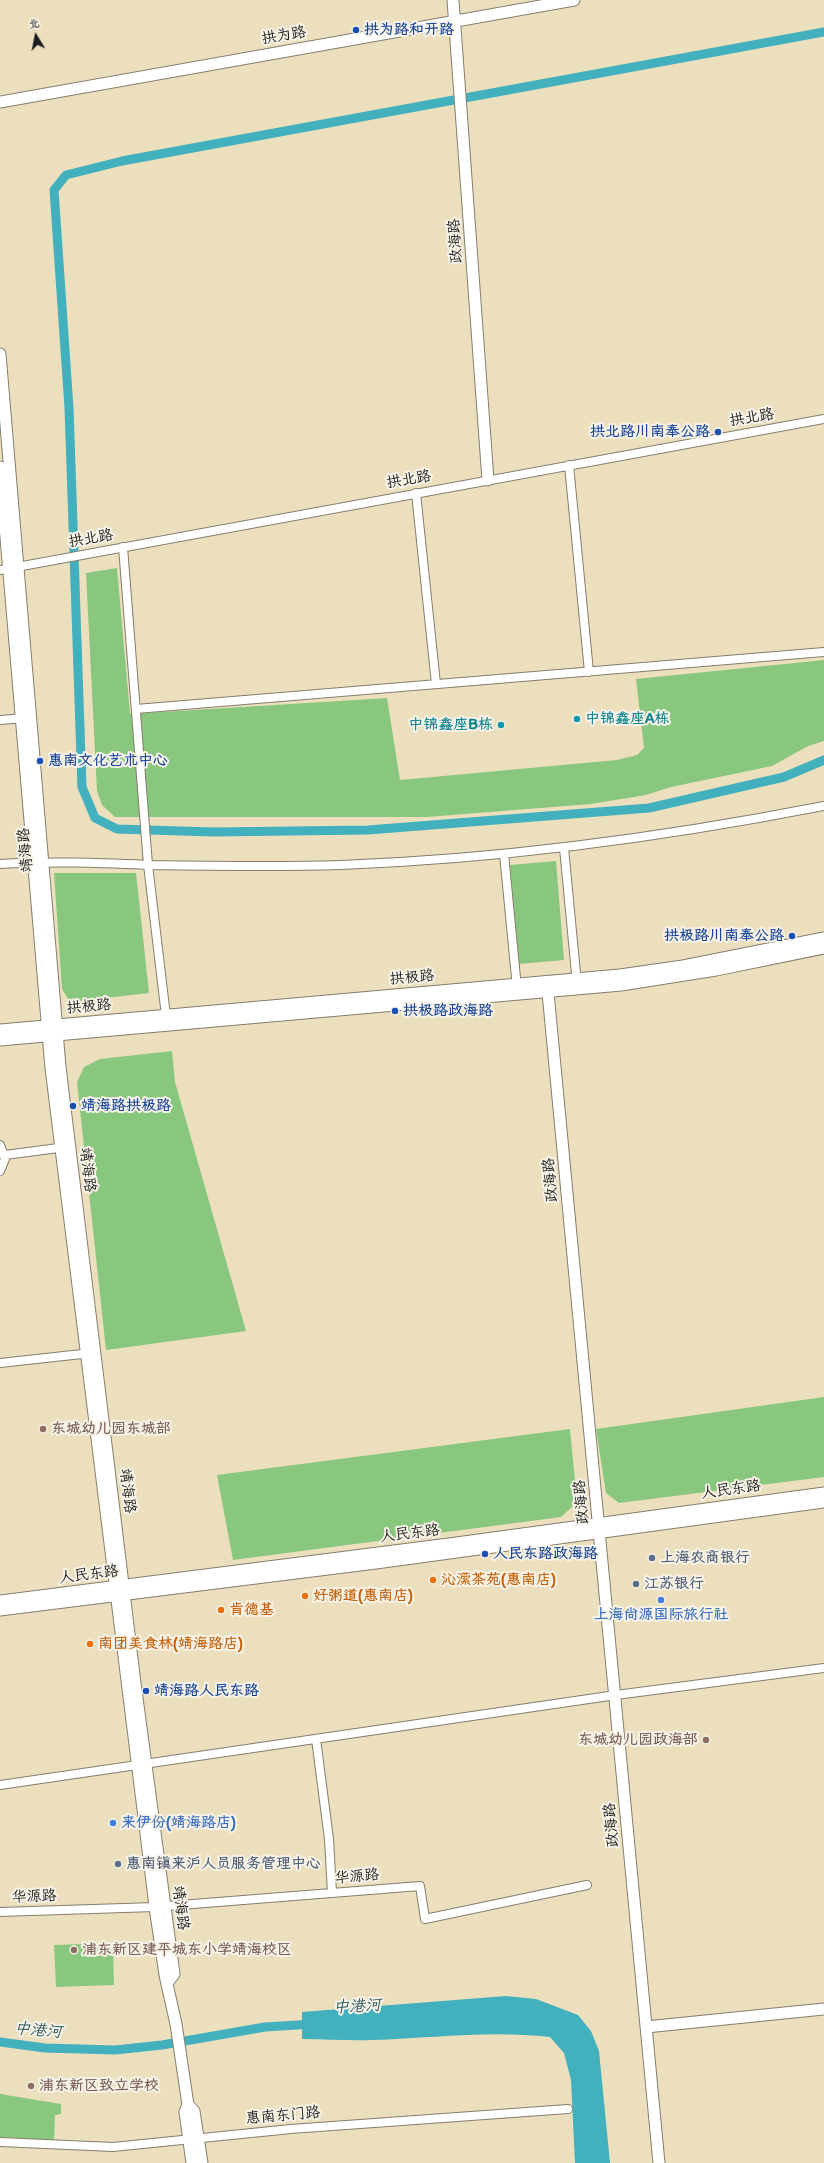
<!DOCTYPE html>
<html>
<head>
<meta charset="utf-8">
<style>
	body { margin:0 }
	#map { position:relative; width:824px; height:2163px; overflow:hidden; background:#ecdfbe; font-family:Itim,"LXGW WenKai TC",sans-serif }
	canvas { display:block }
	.north { position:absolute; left:16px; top:16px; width:40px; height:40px; -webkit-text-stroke:3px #f7f3e8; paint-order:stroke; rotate:350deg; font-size:11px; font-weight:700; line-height:16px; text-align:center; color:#1c1c1c }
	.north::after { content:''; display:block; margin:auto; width:14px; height:18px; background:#1c1c1c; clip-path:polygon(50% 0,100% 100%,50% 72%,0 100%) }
</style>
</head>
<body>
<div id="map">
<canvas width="824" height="2163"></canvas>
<div class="north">北</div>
</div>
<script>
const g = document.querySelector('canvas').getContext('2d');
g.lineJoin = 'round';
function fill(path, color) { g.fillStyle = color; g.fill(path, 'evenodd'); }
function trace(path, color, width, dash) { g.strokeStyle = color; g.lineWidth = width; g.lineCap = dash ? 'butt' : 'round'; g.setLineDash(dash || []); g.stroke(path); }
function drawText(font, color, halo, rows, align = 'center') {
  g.font = font + ' Itim,"LXGW WenKai TC",sans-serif'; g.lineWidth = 4; g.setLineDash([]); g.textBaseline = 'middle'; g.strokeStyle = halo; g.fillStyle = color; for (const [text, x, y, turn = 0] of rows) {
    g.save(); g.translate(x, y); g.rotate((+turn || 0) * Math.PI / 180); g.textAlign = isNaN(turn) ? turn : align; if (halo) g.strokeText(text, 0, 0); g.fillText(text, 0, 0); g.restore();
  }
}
fill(new Path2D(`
	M117 568 130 714 387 698 400 780 617 760 637 755 644 748 636 679 824 660V741L808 746 772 766 671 787 646 795 591 804 427 817H115L102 805 97 791 86 573Z
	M556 861 564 960 518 964 510 865Z
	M54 873H136L149 993 70 1002 62 989Z
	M172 1051 175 1082 246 1331 106 1350 77 1082 84 1067 100 1059Z
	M824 1397V1477L619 1503 606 1493 596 1429Z
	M570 1429 576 1491 572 1507 561 1517 233 1560 217 1475Z
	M113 1943 114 1985 56 1987 54 1945Z
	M0 2094 61 2104V2114L55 2115 54 2140 0 2137Z`), '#89c77e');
fill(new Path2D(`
	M506 1996 536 1999 578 2015 591 2031 599 2051 610 2163H575L571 2080 564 2053 550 2037C491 2030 432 2038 373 2040 349 2041 326 2039 302 2039V2012Z`), '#42b1bd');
trace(new Path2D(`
	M824 32 122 161 66 175 54 190 69 408 82 787 95 818 117 829 214 832 368 830 649 808 784 777 824 760
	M0 2042 45 2048 115 2050 162 2045 265 2027 314 2024`), '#42b1bd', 9);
const street = new Path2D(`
	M569 465 589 672
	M416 493 436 684
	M123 547 148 865 166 1016
	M0 570 824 419
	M136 709 824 652
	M0 720 25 718
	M564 848 577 984
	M504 854 517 988
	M0 864C50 861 99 863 150 865 213 866 277 867 341 865 503 859 665 837 824 806
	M0 1145 5 1159 0 1171
	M5 1155 66 1147
	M0 1363 91 1353
	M316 1739 329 1839 332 1893
	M0 1785 616 1695 824 1668
	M0 1912 155 1907 420 1886 425 1919 587 1885
	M0 2142 113 2147 291 2129 568 2109`);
const secondary = new Path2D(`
	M453 0 488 480
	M0 102 574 0
	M0 354 60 1067 135 1683 174 1974 167 1983
	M0 467 51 1068 156 1914 165 1975 176 2024 188 2105 194 2111 202 2163
	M547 982 659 2163
	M0 1030 620 975 683 966 824 938
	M0 1040 621 985 716 970 824 948
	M0 1601 449 1544 824 1493
	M0 1610 376 1563 824 1502
	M646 2027 824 2009
	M188 2105 185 2112 192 2163`);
trace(street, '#847e6d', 10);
trace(secondary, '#847e6d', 13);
trace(street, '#fff', 8);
trace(secondary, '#fff', 11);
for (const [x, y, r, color] of [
	[356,30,4,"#1a4fb4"],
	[718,432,4,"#1a4fb4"],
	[577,719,4,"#0f9aa8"],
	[501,725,4,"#0f9aa8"],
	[40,761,4,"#1a4fb4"],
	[792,936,4,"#1a4fb4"],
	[395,1011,4,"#1a4fb4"],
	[73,1106,4,"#1a4fb4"],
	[43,1429,4,"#8d6e63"],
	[485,1554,4,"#1a4fb4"],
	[652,1558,4,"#5c6f8a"],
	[433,1580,4,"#e8710a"],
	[636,1584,4,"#5c6f8a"],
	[305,1596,4,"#e8710a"],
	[661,1600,4,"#3f7fe0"],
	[221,1610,4,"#e8710a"],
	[90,1644,4,"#e8710a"],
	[146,1691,4,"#1a4fb4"],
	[706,1740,4,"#8d6e63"],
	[113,1823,4,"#3f7fe0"],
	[118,1864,4,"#5c6f8a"],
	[74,1950,4,"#8d6e63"],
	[31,2086,4,"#8d6e63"]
]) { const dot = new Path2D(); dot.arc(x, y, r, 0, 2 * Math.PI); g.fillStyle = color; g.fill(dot); trace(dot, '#f7f3e8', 1.5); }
drawText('bold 15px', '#164399', '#f7f3e8', [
	["拱为路和开路",364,30],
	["拱北路川南奉公路",710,432,"right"],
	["惠南文化艺术中心",48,761],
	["拱极路川南奉公路",784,936,"right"],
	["拱极路政海路",403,1011],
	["靖海路拱极路",81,1106],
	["人民东路政海路",493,1554],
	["靖海路人民东路",154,1691]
], 'left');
drawText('15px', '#1c1c1c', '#f7f3e8', [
	["拱为路",284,36,-10],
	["政海路",456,241,-94],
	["拱北路",752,418,-10],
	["拱北路",409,480,-10],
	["拱北路",91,539,-10],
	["靖海路",26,850,-95],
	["拱极路",412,978,-5],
	["拱极路",89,1007,-5],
	["靖海路",87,1170,83],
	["政海路",551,1180,-95],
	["人民东路",731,1490,-8],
	["靖海路",127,1491,83],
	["政海路",582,1502,-95],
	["人民东路",410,1534,-7],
	["人民东路",89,1575,-7],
	["政海路",612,1825,-95],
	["华源路",357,1877,-5],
	["华源路",34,1897,-2],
	["靖海路",180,1908,82],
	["惠南东门路",283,2116,-5]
]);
drawText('bold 15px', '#0d838f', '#f7f3e8', [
	["中锦鑫座A栋",585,719],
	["中锦鑫座B栋",493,725,"right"]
], 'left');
drawText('bold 15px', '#785e54', '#f7f3e8', [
	["东城幼儿园东城部",51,1429],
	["东城幼儿园政海部",698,1740,"right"],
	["浦东新区建平城东小学靖海校区",82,1950],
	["浦东新区致立学校",39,2086]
], 'left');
drawText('bold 15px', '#4e5e75', '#f7f3e8', [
	["上海农商银行",660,1558],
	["江苏银行",644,1584],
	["惠南镇来沪人员服务管理中心",126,1864]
], 'left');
drawText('bold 15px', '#c56008', '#f7f3e8', [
	["沁潆茶苑(惠南店)",441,1580],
	["好粥道(惠南店)",313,1596],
	["肯德基",229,1610],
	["南团美食林(靖海路店)",98,1644]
], 'left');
drawText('bold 15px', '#366cbe', '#f7f3e8', [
	["上海尚源国际旅行社",661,1615],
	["来伊份(靖海路店)",121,1823,"left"]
]);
drawText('italic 16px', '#2b585c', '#f7f3e8', [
	["中港河",357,2007,-3],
	["中港河",38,2031,5]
]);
</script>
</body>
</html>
